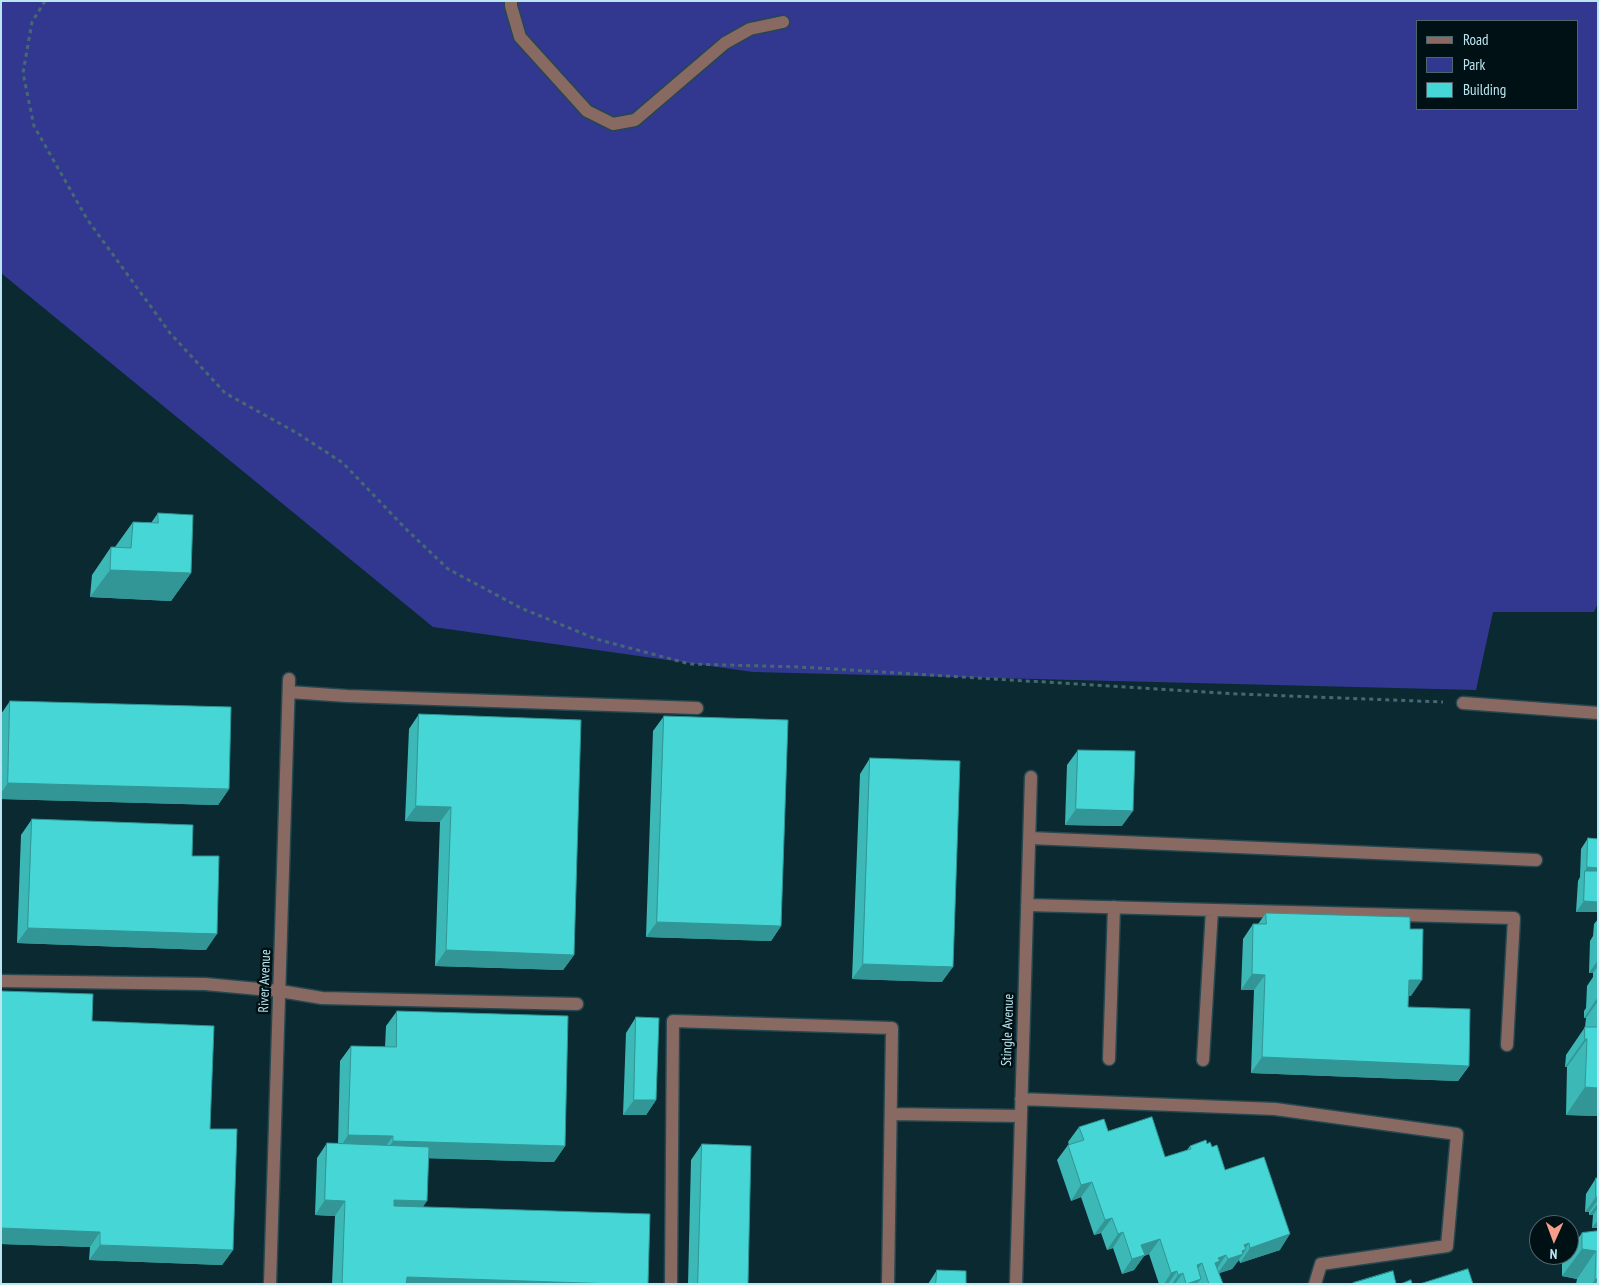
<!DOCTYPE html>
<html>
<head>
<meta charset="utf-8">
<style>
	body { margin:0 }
	#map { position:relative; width:1599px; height:1285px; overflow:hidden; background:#0a2930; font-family:"PT Sans Narrow",sans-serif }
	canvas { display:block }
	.frame { position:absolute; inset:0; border:2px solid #bbe6f1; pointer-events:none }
	.legend { position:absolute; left:1416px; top:20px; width:162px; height:90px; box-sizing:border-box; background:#001115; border:1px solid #4b666d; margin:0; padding:6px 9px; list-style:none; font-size:15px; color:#bbe6f1 }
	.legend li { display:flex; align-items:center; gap:10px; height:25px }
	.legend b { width:25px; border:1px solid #4b666d }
	.north { position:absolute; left:1529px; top:1215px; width:50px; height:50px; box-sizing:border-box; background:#001115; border:1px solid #4b666d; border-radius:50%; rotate:182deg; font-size:14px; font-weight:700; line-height:20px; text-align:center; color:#bbe6f1 }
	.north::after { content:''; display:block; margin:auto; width:18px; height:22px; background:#f49e89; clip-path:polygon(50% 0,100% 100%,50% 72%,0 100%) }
</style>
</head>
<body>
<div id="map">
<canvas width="1599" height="1285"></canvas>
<div class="frame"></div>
<ul class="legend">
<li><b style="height:6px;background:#896a62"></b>Road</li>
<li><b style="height:14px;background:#323890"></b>Park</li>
<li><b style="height:14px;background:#46d6d5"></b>Building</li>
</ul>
<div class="north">N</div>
</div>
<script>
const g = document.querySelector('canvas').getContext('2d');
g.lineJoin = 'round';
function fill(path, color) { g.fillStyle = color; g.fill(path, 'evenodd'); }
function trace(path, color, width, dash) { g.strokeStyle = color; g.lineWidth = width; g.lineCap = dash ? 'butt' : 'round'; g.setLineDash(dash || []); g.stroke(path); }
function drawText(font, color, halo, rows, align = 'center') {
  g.font = font + ' "PT Sans Narrow",sans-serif'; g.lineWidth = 5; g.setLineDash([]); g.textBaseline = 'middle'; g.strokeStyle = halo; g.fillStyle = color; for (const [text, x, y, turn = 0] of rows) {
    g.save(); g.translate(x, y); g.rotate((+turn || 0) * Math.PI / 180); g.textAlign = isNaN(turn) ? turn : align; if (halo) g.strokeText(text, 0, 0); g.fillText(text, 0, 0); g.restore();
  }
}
fill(new Path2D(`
	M1 1H1598V603L1594 612H1493L1476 690 753 672 433 627 1 273ZM1418 21H1578V109H1418Z`), '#323890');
const minor = new Path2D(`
	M511 1V6L520 37 587 111 613 124 635 120 725 43 750 29 783 22
	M289 692 347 696 697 708
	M1463 703 1598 713
	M1030 838 1536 860
	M1027 905 1514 918 1507 1045
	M1 981 205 984 280 991 322 998 577 1004
	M1109 1059 1114 907
	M1203 1060 1212 910
	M1021 1099 1275 1109 1457 1134 1447 1246 1321 1264 1315 1284
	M891 1114 1021 1116
	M270 1284 289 679
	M671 1284 673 1021 892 1028 888 1284
	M1016 1284 1031 777`);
trace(minor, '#26474f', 15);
trace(new Path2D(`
	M45 1 32 22 23 73 34 126 87 219 170 333 225 393 297 433 343 463 405 528 448 569 521 608 596 639 690 664 800 667 1239 694 1443 702`), '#466971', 3, [4, 4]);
trace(minor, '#896a62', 12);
fill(new Path2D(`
	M158 513 191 573 171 601 90 597 92 575 111 547H115L133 522 151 523Z
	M10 701 229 789 218 805 1 799V714Z
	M419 714 574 955 563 970 435 966 440 822 405 821 409 729Z
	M664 716 781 926 771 941 646 937 653 731Z
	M1078 750 1122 826 1065 825 1067 765Z
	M870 758 942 982 852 979 860 774Z
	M32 819 192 856 206 950 17 943 21 835Z
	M1588 838 1598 839V912H1576L1578 881 1580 877 1581 849Z
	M1266 913 1410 929 1411 996H1408V1007L1469 1066 1458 1081 1251 1073 1254 990H1241L1243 939 1253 924H1258Z
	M1598 919V1116L1566 1115 1567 1067H1565L1566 1055 1585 1027 1586 1018H1584V1011L1586 1008 1587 986 1593 977V973H1589L1590 941 1593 936 1594 924Z
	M1 991 92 1021 210 1129 233 1250 222 1265 89 1260 90 1247 1 1244Z
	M397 1011 565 1146 554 1162 429 1158 423 1207 648 1284H332L335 1216 315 1215 317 1158 327 1143H338L340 1061 351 1046 385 1047 386 1026Z
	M636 1017 656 1100 646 1115H623L626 1033Z
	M1079 1127 1108 1131 1165 1157 1187 1150 1190 1146 1207 1144 1212 1147 1225 1170 1280 1250 1240 1263 1239 1260 1232 1269 1219 1273 1223 1284H1159L1149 1254 1144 1256 1134 1270 1122 1274 1113 1248 1107 1250 1101 1233 1094 1235 1081 1197 1071 1201 1057 1160 1068 1145H1069L1068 1142Z
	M702 1144 748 1284H688L691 1160Z
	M1596 1178H1598V1228H1592L1593 1215H1589V1212H1585L1586 1194Z
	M1598 1231V1284H1576L1577 1279 1562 1276V1260L1566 1255H1569V1251L1582 1233Z
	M937 1270 966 1284H928Z`), '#3cb8b7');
fill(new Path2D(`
	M110 570 191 573 171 601 90 597Z
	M8 783 229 789 218 805 1 799V793Z
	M416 806 451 807 440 822 405 821Z
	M1076 809 1133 811 1122 826 1065 825Z
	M1587 867 1598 868V878L1585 871Z
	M1584 901 1598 902V912H1576Z
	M657 922 781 926 771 941 646 937Z
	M28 928 217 934 206 950 17 943Z
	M446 950 574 955 563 970 435 966Z
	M1598 960V966L1593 973H1589Z
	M863 964 953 967 942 982 852 979Z
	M1252 974 1265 975 1254 990H1241Z
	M1409 980H1422L1411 996 1398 995Z
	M1598 997V1001L1586 1018H1584Z
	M1585 1039H1587L1567 1067H1565Z
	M1262 1057 1469 1066 1458 1081 1251 1073Z
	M1585 1087 1598 1088V1116L1566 1115Z
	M634 1100H656L646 1115H623Z
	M348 1135 393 1136 382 1152 338 1151Z
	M393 1141 565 1146 554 1162 382 1157Z
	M1092 1182 1081 1197 1071 1201 1081 1185Z
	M1596 1197H1598V1200L1589 1212H1585Z
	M325 1200 345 1201 335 1216 315 1215Z
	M394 1200 427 1201 417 1216H383Z
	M1598 1203V1208L1593 1215H1589Z
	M1112 1218 1101 1233 1094 1235 1105 1220Z
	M1598 1220V1228H1592Z
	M1 1228 100 1232 90 1247 1 1244Z
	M1123 1232 1113 1248 1107 1250 1118 1234Z
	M1290 1234 1280 1250 1240 1263 1250 1248Z
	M1160 1239 1149 1254 1144 1256 1134 1270 1122 1274 1141 1245Z
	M1249 1243 1244 1250 1246 1249 1243 1254 1232 1269 1217 1274 1228 1259 1244 1245Z
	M100 1245 233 1250 222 1265 89 1260Z
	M1582 1249 1596 1251 1577 1279 1562 1276Z
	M1226 1255 1216 1270 1209 1276 1218 1258Z
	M1202 1263 1191 1278 1197 1265Z
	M1177 1271 1168 1284H1164L1171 1273Z
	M1183 1273 1175 1284H1172L1178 1275Z
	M407 1277 615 1284H402Z
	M1201 1279 1197 1284H1186Z
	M1595 1279H1598V1280L1595 1284H1592Z`), '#319695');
const building = new Path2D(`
	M158 513 193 515 191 573 110 570 111 547 131 548 133 522 158 523Z
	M10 701 231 707 229 789 8 783Z
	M419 714 581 720 574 955 446 950 451 807 416 806Z
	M664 716 788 720 781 926 657 922Z
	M1078 750 1135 751 1133 811 1076 809Z
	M870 758 960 761 953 967 863 964Z
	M32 819 193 825 192 856H219L217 934 28 928Z
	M1588 838 1598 839V868L1587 867Z
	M1585 871H1598V902L1584 901Z
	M1266 913 1410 917V929H1423L1422 980H1409L1408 1007 1470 1009 1469 1066 1262 1057 1265 975 1252 974 1253 924H1266Z
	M1 991 93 994 92 1021 214 1026 210 1129H237L233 1250 100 1245V1232L1 1228Z
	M397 1011 568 1016 565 1146 393 1141V1136L348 1135 351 1046 396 1047Z
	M636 1017 659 1018 656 1100H634Z
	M1585 1027H1598V1088L1585 1087 1587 1039H1585Z
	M1152 1117 1165 1157 1191 1149 1190 1146 1206 1140 1207 1144 1210 1142 1212 1147 1217 1145 1225 1170 1264 1157 1290 1234 1250 1248 1249 1243 1244 1245 1246 1249 1242 1251 1243 1254 1228 1259 1226 1255 1218 1258 1220 1261 1215 1263 1223 1284H1209L1202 1263 1197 1265 1201 1279 1186 1284 1183 1273 1178 1275 1177 1271 1171 1273 1160 1239 1141 1245 1145 1255 1132 1259 1123 1232 1118 1234 1112 1218 1105 1220 1092 1182 1081 1185 1068 1145 1084 1140 1079 1127 1104 1119 1108 1131Z
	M327 1143 429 1147 427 1201 394 1200V1206L650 1214 648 1284H615L407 1277 406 1284H342L345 1201 325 1200Z
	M702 1144 751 1146 748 1284H698Z
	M1596 1178H1598V1197H1596Z
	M1596 1231H1598V1279H1595L1596 1251 1582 1249V1233Z
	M1468 1269 1473 1284H1420Z
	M937 1270 966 1271V1284H936Z
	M1393 1271 1396 1284H1353V1283Z
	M1411 1280 1412 1284H1401Z`);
fill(building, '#46d6d5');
trace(building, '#319695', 1);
drawText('14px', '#bbe6f1', '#001115', [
	["River Avenue",265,981,-88],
	["Stingle Avenue",1008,1030,-88]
]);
</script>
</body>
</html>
